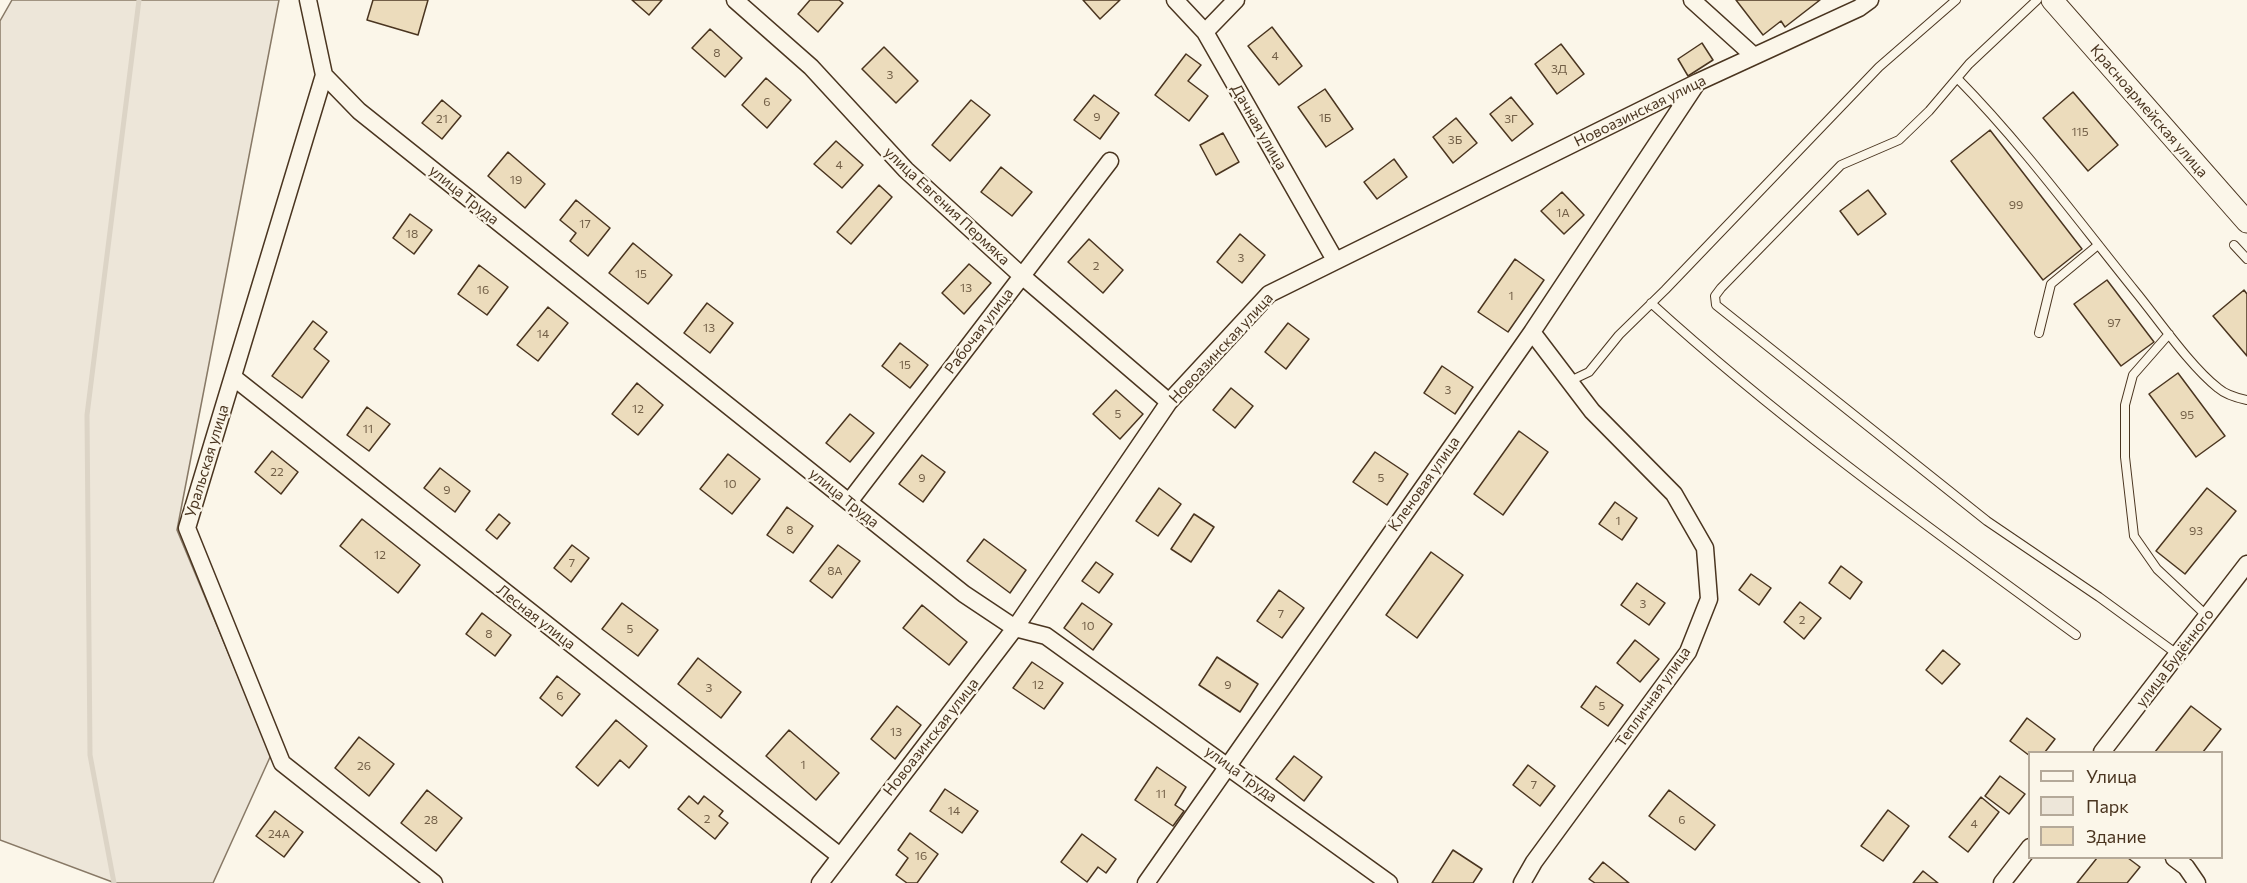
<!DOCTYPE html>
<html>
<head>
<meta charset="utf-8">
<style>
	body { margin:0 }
	#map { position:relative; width:2247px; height:883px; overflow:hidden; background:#fbf6e9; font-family:Commissioner,sans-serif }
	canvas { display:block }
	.legend { position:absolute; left:2028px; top:751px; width:195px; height:108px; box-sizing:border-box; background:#fbf6e9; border:2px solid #b4a999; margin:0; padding:8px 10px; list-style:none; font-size:18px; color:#4a3520 }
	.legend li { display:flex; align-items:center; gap:12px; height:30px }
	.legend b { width:30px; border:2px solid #b4a999 }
</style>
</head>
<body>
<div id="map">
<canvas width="2247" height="883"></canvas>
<ul class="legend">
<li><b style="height:8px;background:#fbf6e9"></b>Улица</li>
<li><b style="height:16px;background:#ede6d9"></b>Парк</li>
<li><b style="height:16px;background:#ecdcbc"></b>Здание</li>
</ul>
</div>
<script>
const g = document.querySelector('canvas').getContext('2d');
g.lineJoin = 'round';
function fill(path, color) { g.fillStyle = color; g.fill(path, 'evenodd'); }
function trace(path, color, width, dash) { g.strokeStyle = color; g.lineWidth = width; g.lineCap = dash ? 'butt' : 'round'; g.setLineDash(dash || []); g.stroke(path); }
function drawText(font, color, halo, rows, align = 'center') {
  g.font = font + ' Commissioner,sans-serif'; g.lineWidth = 4.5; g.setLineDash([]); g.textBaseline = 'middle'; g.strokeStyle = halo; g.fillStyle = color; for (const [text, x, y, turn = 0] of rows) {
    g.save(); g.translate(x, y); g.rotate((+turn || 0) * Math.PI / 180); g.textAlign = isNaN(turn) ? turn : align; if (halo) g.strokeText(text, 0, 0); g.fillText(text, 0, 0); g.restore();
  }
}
const green = new Path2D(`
	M12 0H279L177 530 271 755 213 883H115L0 840V21Z`);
fill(green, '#ede6d9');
trace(green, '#887966', 1.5);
trace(new Path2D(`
	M114 883 90 755 87 415 139 0`), '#dcd4c6', 5);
const building = new Path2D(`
	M373 0H428L418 35 367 20Z
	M632 0H662L649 15Z
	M810 0H839L843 3 818 32 798 14Z
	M1083 0H1120L1100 19Z
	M1736 0H1820L1785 27 1781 21 1763 35Z
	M1272 27 1302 66 1279 85 1248 46Z
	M710 29 742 58 725 77 692 48Z
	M1702 43 1713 60 1688 76 1678 59Z
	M1561 44 1584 74 1557 94 1535 64Z
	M884 47 918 81 896 103 862 69Z
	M1186 54 1201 65 1188 81 1208 96 1189 121 1155 95Z
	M766 78 791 100 767 128 742 105Z
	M1325 89 1353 129 1326 147 1298 107Z
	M2073 92 2118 145 2088 171 2043 118Z
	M1094 95 1119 113 1100 139 1074 120Z
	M1511 97 1533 124 1512 141 1490 114Z
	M442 100 461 116 442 139 422 123Z
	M971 100 990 115 950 161 932 145Z
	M1456 118 1477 143 1453 163 1433 137Z
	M1990 130 2082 249 2043 280 1951 161Z
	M1223 133 1239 162 1216 175 1200 145Z
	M836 141 863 165 842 188 814 164Z
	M508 152 545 184 525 208 488 176Z
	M1394 159 1407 177 1377 199 1364 182Z
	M1001 167 1032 192 1012 216 981 192Z
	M879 185 892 197 851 244 837 232Z
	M1868 190 1886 214 1858 235 1840 211Z
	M1562 192 1584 215 1564 234 1541 211Z
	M576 200 610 228 588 256 570 241 576 233 560 220Z
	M410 214 432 230 414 254 393 238Z
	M1240 234 1265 255 1242 283 1217 262Z
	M1089 239 1123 270 1103 293 1068 262Z
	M633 243 672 275 648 304 609 273Z
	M1515 259 1544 280 1508 332 1478 312Z
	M969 264 991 283 964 314 942 293Z
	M479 265 508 287 487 315 458 294Z
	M2107 280 2154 342 2121 366 2074 304Z
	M2244 290 2247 294V356L2213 316Z
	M707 303 733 323 710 353 684 333Z
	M548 307 568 323 538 361 517 345Z
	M313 321 327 332 314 349 329 361 302 398 272 376Z
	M1288 323 1309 339 1286 369 1265 352Z
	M900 343 928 365 910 388 882 366Z
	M1442 366 1473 387 1455 414 1424 393Z
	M2178 373 2225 436 2196 457 2149 394Z
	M637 383 663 405 638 435 612 414Z
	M1231 388 1253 406 1235 428 1213 410Z
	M1116 390 1143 414 1120 439 1093 414Z
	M367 407 390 424 369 451 347 435Z
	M850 414 874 433 850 462 826 443Z
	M1519 431 1548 452 1503 515 1474 494Z
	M272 451 298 472 281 494 255 472Z
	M1375 452 1408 474 1387 505 1353 482Z
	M728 454 760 479 732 514 700 489Z
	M922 455 945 472 923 502 899 484Z
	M440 468 470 491 455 512 424 488Z
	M1159 488 1181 504 1158 536 1136 521Z
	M2207 488 2236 511 2185 574 2156 551Z
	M1615 502 1637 518 1622 540 1599 524Z
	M787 507 813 526 793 553 767 535Z
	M499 514 510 523 497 539 486 530Z
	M1194 514 1214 527 1191 562 1171 549Z
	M362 519 420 565 398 593 340 546Z
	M984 539 1026 570 1010 593 967 561Z
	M572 545 589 558 571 582 554 568Z
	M838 545 860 561 832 598 810 581Z
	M1431 552 1463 575 1417 638 1386 615Z
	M1096 562 1113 574 1099 593 1082 581Z
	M1841 566 1862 582 1850 599 1829 583Z
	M1751 574 1771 588 1759 605 1739 590Z
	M1637 583 1665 603 1649 625 1621 605Z
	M1279 590 1304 608 1282 638 1257 621Z
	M1800 602 1821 618 1804 639 1784 622Z
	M622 603 658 630 638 656 602 629Z
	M1082 603 1112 624 1093 650 1064 628Z
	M922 605 967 642 949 665 903 628Z
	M482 613 511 635 495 656 466 634Z
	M1635 640 1659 659 1640 682 1617 663Z
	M1943 650 1960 664 1942 684 1926 670Z
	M1217 657 1258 684 1240 712 1199 685Z
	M698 658 741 692 721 718 678 684Z
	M1032 662 1063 683 1044 709 1013 688Z
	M557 676 580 694 562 716 540 698Z
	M1596 686 1623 705 1608 726 1581 707Z
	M897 706 921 725 895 759 871 739Z
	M2191 706 2221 729 2203 752H2155Z
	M2027 718 2055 739 2045 752H2030V756L2010 741Z
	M616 720 647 746 629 768 620 760 598 786 576 767Z
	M789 730 839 773 816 800 766 756Z
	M359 737 394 764 369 796 335 768Z
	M1294 756 1322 777 1304 801 1276 779Z
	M1528 765 1555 786 1540 806 1513 785Z
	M1157 767 1186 787 1175 805 1184 811 1173 826 1135 800Z
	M2000 776 2025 794 2009 814 1985 796Z
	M945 789 978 811 962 833 930 811Z
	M427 790 462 818 436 851 401 823Z
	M1669 790 1715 825 1695 850 1649 816Z
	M689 796 698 804 704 796 723 811 719 816 728 823 715 839 678 809Z
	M1981 797 1999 812 1968 852 1949 837Z
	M1888 810 1909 826 1883 861 1861 846Z
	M275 811 303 832 284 857 256 836Z
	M910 833 938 854 917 883H907L896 875 908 858 898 850Z
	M1082 834 1116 859 1106 873 1098 867 1087 882 1061 862Z
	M1453 850 1482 869 1473 883H1432Z
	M2097 858H2128L2140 867 2127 883H2077Z
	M1603 862 1629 883H1595L1589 879Z
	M1923 871 1938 883H1913Z`);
fill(building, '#ecdcbc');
trace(building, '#4a3520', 1.5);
const service = new Path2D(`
	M2037 0 1969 64 1929 111 1899 140 1841 165 1721 288 1715 296 1716 305 1987 521 2099 597 2177 654
	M1957 78C2022 144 2077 219 2135 291 2158 319 2190 366 2218 388 2226 395 2237 398 2247 400
	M2234 245 2247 259
	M1651 303C1784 424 1931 529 2076 635
	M2039 333 2051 284 2098 245
	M2169 334 2133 375 2125 405V457L2134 536 2157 569 2207 616
	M1570 381 1589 372 1619 335 1665 290 1879 67 1956 0`);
const minor = new Path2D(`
	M308 0 324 75 187 528 282 763 434 883
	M735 0 811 67 906 170 1022 276 1169 402
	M1175 0 1205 32 1335 260
	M1692 0 1754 56
	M1205 32 1236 0
	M324 75 359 111 964 594 1015 628 1046 636 1389 883
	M233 377 840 856
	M849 502 1110 161
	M2102 752 2247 564
	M2174 858 2186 867 2197 883
	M820 883 1015 628 1169 402 1269 294 1698 82 1859 8 1870 0
	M1146 883 1532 332 1697 83
	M1522 883 1534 862 1688 652 1709 599 1705 548 1674 494 1592 411 1532 332
	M2002 883 2030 847`);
const tertiary = new Path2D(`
	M2052 0 2247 222`);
trace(service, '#4a3520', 10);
trace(minor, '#4a3520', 19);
trace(tertiary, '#4a3520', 23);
trace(service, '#fbf6e9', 8);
trace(minor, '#fbf6e9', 16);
trace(tertiary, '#fbf6e9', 21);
drawText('12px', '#725f47', null, [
	["8",717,53],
	["4",1275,56],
	["3Д",1559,69],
	["3",890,75],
	["6",767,102],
	["9",1097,117],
	["1Б",1325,118],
	["21",442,119],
	["3Г",1511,119],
	["115",2080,132],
	["3Б",1455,140],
	["4",839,165],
	["19",516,180],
	["99",2016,205],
	["1А",1563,213],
	["17",585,224],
	["18",412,234],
	["3",1241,258],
	["2",1096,266],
	["15",641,274],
	["13",966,288],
	["16",483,290],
	["1",1511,296],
	["97",2114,323],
	["13",709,328],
	["14",543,334],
	["15",905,365],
	["3",1448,390],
	["12",638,409],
	["5",1118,414],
	["95",2187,415],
	["11",368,429],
	["22",277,472],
	["9",922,478],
	["5",1381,478],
	["10",730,484],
	["9",447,490],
	["1",1618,521],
	["8",790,530],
	["93",2196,531],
	["12",380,555],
	["7",572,563],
	["8А",835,571],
	["3",1643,604],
	["7",1281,614],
	["2",1802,620],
	["10",1088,626],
	["5",630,629],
	["8",489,634],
	["12",1038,685],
	["9",1228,685],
	["3",709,688],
	["6",560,696],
	["5",1602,706],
	["13",896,732],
	["1",803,765],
	["26",364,766],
	["7",1534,785],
	["11",1161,794],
	["14",954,811],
	["2",707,819],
	["28",431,820],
	["6",1682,820],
	["4",1974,824],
	["24А",279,834],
	["16",921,856]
]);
drawText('15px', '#4a3520', '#fbf6e9', [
	["Новоазинская улица",1640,111,-26],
	["Красноармейская улица",2149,111,49],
	["Дачная улица",1259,127,60],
	["улица Труда",464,195,39],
	["улица Евгения Пермяка",947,206,43],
	["Рабочая улица",979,331,-53],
	["Новоазинская улица",1221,348,-47],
	["Уральская улица",207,461,-73],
	["Кленовая улица",1424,484,-55],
	["улица Труда",844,498,39],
	["Лесная улица",536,617,38],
	["улица Будённого",2175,658,-53],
	["Тепличная улица",1653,697,-55],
	["Новоазинская улица",931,737,-52],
	["улица Труда",1241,774,36]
]);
</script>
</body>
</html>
